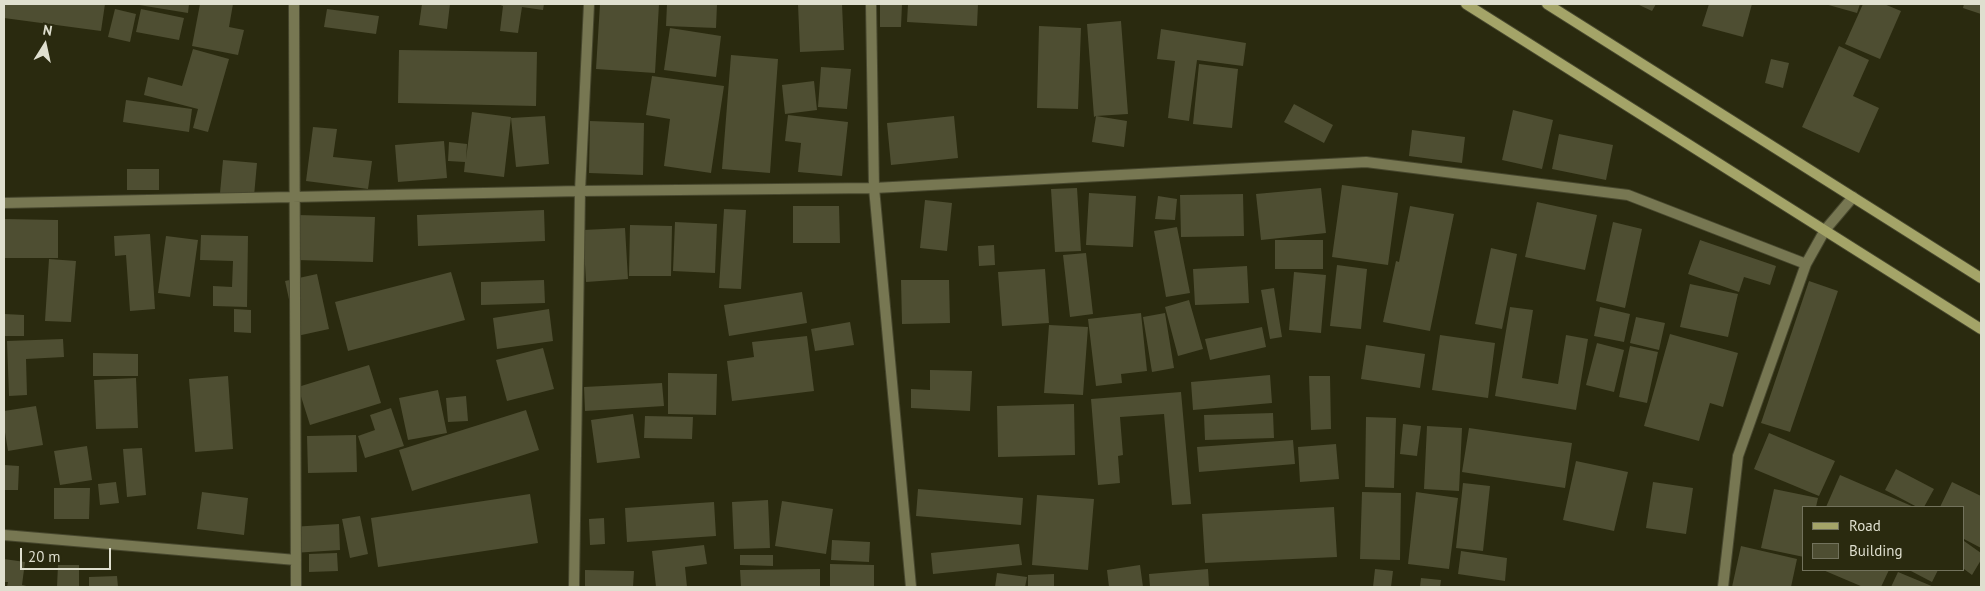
<!DOCTYPE html>
<html>
<head>
<meta charset="utf-8">
<style>
	body { margin:0 }
	#map { position:relative; width:1985px; height:591px; overflow:hidden; background:#2a2a0f; font-family:"PT Sans",sans-serif }
	canvas { display:block }
	.frame { position:absolute; inset:0; border:5px solid #dfdfcf; pointer-events:none }
	.legend { position:absolute; left:1802px; top:506px; width:162px; height:65px; box-sizing:border-box; background:#2a2a0f; border:1px solid #72725c; margin:0; padding:6px 9px; list-style:none; font-size:15px; color:#dfdfcf }
	.legend li { display:flex; align-items:center; gap:10px; height:25px }
	.legend b { width:25px; border:1px solid #72725c }
	.north { position:absolute; left:20px; top:20px; width:50px; height:50px; -webkit-text-stroke:4px #2a2a0f; paint-order:stroke; rotate:10deg; font-size:14px; font-weight:700; line-height:20px; text-align:center; color:#dfdfcf }
	.north::after { content:''; display:block; margin:auto; width:18px; height:22px; background:#dfdfcf; clip-path:polygon(50% 0,100% 100%,50% 72%,0 100%) }
	.scale { position:absolute; left:20px; top:548px; width:91px; height:22px; box-sizing:border-box; border:2px solid #dfdfcf; border-top:0; padding-left:6px; font-size:15px; line-height:18px; white-space:nowrap; color:#dfdfcf; -webkit-text-stroke:4px #2a2a0f; paint-order:stroke }
</style>
</head>
<body>
<div id="map">
<canvas width="1985" height="591"></canvas>
<div class="frame"></div>
<ul class="legend">
<li><b style="height:6px;background:#a4a468"></b>Road</li>
<li><b style="height:14px;background:#4e4e32"></b>Building</li>
</ul>
<div class="north">N</div>
<div class="scale">20 m</div>
</div>
<script>
const g = document.querySelector('canvas').getContext('2d');
g.lineJoin = 'round';
function fill(path, color) { g.fillStyle = color; g.fill(path, 'evenodd'); }
function trace(path, color, width, dash) { g.strokeStyle = color; g.lineWidth = width; g.lineCap = dash ? 'butt' : 'round'; g.setLineDash(dash || []); g.stroke(path); }
fill(new Path2D(`
	M4 4H105L101 31 4 18Z
	M133 4H189L188 13Z
	M200 4H233L229 27 244 30 238 55 192 46Z
	M422 4H450L447 29 419 25Z
	M498 4H544L543 10 522 7 518 33 500 31 503 6Z
	M600 4H659L655 73 596 69Z
	M667 4H717L716 28 666 26Z
	M798 4H842L844 50 800 52Z
	M880 4H902L901 27H880Z
	M908 4H978L977 26 907 22Z
	M1637 4H1656L1652 11Z
	M1709 4H1752L1743 37 1702 26Z
	M1825 4H1860L1857 13Z
	M1863 4H1884L1901 11 1880 59 1845 44Z
	M1964 4H1981V14L1963 8Z
	M115 9 136 14 130 42 108 37Z
	M141 9 184 18 179 40 136 32Z
	M327 9 379 16 376 34 324 27Z
	M1121 21 1128 114 1096 116 1127 121 1124 147 1092 142 1096 116 1094 117 1087 24Z
	M1039 26 1081 28 1078 109 1037 108Z
	M670 28 721 36 716 77 664 70Z
	M1161 29 1246 43 1243 66 1197 60 1189 121 1168 118 1175 61 1157 59Z
	M1839 46 1869 60 1853 96 1879 108 1859 153 1802 127Z
	M193 49 229 59 208 132 193 128 198 109 144 95 148 77 182 86Z
	M399 50 537 52 536 106 398 103Z
	M731 55 778 59 770 173 722 169Z
	M1771 59 1789 63 1783 88 1765 83Z
	M1199 64 1238 69 1232 128 1193 124Z
	M821 67 851 69 847 109 818 107Z
	M652 76 724 86 711 173 664 166 670 119 646 115Z
	M814 81 817 110 785 114 782 85Z
	M126 100 192 109 189 132 123 122Z
	M1294 104 1333 125 1324 143 1284 122Z
	M1513 110 1553 120 1542 169 1502 160Z
	M472 112 511 117 504 177 464 172 465 162 448 161 449 142 467 144 466 159Z
	M788 115 848 122 842 176 798 172 801 143 785 141Z
	M545 116 549 164 516 167 511 118Z
	M954 116 958 158 891 165 887 123Z
	M590 121 644 123 643 175 589 173Z
	M313 127 337 129 333 157 372 161 368 189 306 181Z
	M1412 130 1465 137 1462 163 1409 156Z
	M1559 134 1613 145 1606 180 1552 169Z
	M444 141 447 178 398 182 395 145Z
	M223 160 257 163 254 196 220 193Z
	M127 169H159V190H127Z
	M1342 185 1398 193 1388 265 1332 257Z
	M1077 188 1081 251 1055 252 1051 189Z
	M1321 188 1326 233 1261 240 1256 194Z
	M1089 193 1136 196 1133 247 1086 245Z
	M1243 194 1244 236 1181 237 1180 195Z
	M1158 196 1177 199 1175 220 1155 219Z
	M925 200 952 203 947 251 920 248Z
	M1537 202 1597 215 1585 270 1525 257Z
	M793 206H839L840 243H793Z
	M1410 206 1454 214 1430 331 1383 322 1396 261 1399 262Z
	M724 209 746 210 741 289 719 288Z
	M544 210 545 241 418 246 417 215Z
	M297 215 375 217 373 262 296 260Z
	M4 219 58 220V258H4Z
	M675 222 717 224 715 273 673 271Z
	M1613 222 1642 229 1625 308 1596 301Z
	M630 225 672 226 671 276H629Z
	M1177 227 1190 293 1166 297 1154 231Z
	M625 228 628 279 586 282 583 230Z
	M150 234 155 309 130 311 126 255 115 256 114 236Z
	M201 235 248 236 247 307 213 306V286L232 287 233 261 200 260Z
	M166 236 198 240 190 297 158 293Z
	M1275 240H1323V269H1275Z
	M1700 240 1776 266 1770 285 1744 277 1739 292 1688 274Z
	M994 245 995 265 979 266 978 246Z
	M1491 248 1517 254 1502 329 1475 324Z
	M1086 253 1093 314 1070 317 1063 255Z
	M49 259 76 261 71 322 45 321Z
	M1337 265 1367 269 1361 329 1330 326Z
	M1247 266 1249 303 1195 305 1193 269Z
	M1045 269 1049 323 1002 326 998 272Z
	M451 272 465 320 348 351 335 302Z
	M1294 272 1326 275 1321 333 1289 330Z
	M317 274 329 329 297 336 285 281Z
	M544 280 545 303 481 305V282Z
	M901 280H949L950 323 902 324Z
	M1809 281 1838 291 1790 432 1761 423Z
	M1690 284 1738 294 1728 337 1680 327Z
	M1274 288 1282 337 1270 339 1261 290Z
	M802 292 807 323 729 336 724 305Z
	M1189 300 1203 349 1178 356 1165 307Z
	M1510 307 1533 310 1522 378 1558 384 1566 335 1588 339 1576 410 1495 396Z
	M1600 307 1630 314 1624 342 1594 336Z
	M234 309 251 310V333L234 332Z
	M549 309 553 341 497 349 493 318Z
	M1141 313 1147 371 1121 374 1122 383 1096 386 1088 319Z
	M1165 313 1174 368 1152 372 1143 317Z
	M4 314 24 315V336H4Z
	M1636 317 1665 323 1659 350 1630 343Z
	M850 322 854 345 815 351 811 329Z
	M1049 325 1088 327 1083 395 1044 393Z
	M1262 327 1266 347 1210 360 1205 339Z
	M1670 334 1738 353 1723 407 1710 403 1699 441 1644 426Z
	M1440 335 1495 343 1488 398 1432 390Z
	M807 336 814 391 732 401 727 361 754 357 752 342Z
	M63 339 64 357 26 359 27 395 9 396 7 341Z
	M1597 343 1624 350 1614 392 1586 385Z
	M1366 345 1425 354 1420 388 1361 379Z
	M1630 346 1658 352 1647 403 1619 397Z
	M543 348 554 389 507 401 496 360Z
	M93 353 138 354V376H93Z
	M369 365 381 403 310 425 298 387Z
	M930 370 972 371 970 411 911 408V389L930 390Z
	M668 373 717 374 716 415 668 414Z
	M1270 375 1272 403 1193 410 1191 382Z
	M228 376 233 449 195 452 189 379Z
	M1309 376H1330L1331 429 1311 430Z
	M136 378 138 428 96 429 94 380Z
	M662 383 664 406 585 411 584 387Z
	M438 390 447 433 408 440 399 398Z
	M1181 392 1191 504 1172 505 1164 414 1120 417 1123 455 1118 456 1120 483 1098 485 1091 399Z
	M466 396 468 421 448 422 446 398Z
	M1074 404 1075 455 998 457 997 406Z
	M36 406 43 445 8 451 4 426V411Z
	M391 408 404 446 365 458 358 436 375 430 370 415Z
	M526 410 539 450 412 491 399 450Z
	M1273 413 1274 438 1205 440 1204 415Z
	M633 414 640 458 597 463 591 420Z
	M645 416 693 417 692 439 644 438Z
	M1366 417 1396 418 1394 488 1365 487Z
	M1403 424 1421 426 1417 456 1400 454Z
	M1427 426 1462 428 1459 491 1424 489Z
	M1469 428 1572 443 1565 488 1462 472Z
	M1769 433 1835 461 1819 496 1754 469Z
	M356 435 357 472 308 473 307 436Z
	M1293 440 1295 464 1199 472 1197 447Z
	M1336 444 1339 479 1300 482 1298 447Z
	M87 446 92 480 60 485 54 451Z
	M142 448 146 495 127 497 123 449Z
	M1576 461 1628 472 1614 531 1563 520Z
	M4 465 19 466 18 490H4Z
	M1896 469 1934 489 1924 507H1917L1885 490Z
	M1840 475 1914 507H1826Z
	M116 482 119 503 100 505 98 484Z
	M1653 482 1693 488 1686 534 1646 528Z
	M1952 482 1981 496V548L1964 539V507H1940Z
	M1463 483 1490 486 1483 551 1456 548Z
	M54 488H90L89 519H54Z
	M918 489 1023 498 1021 525 916 516Z
	M1774 489 1818 498 1816 507H1804V557L1761 548Z
	M202 492 248 498 244 535 197 529Z
	M1362 492 1401 493 1400 560 1360 559Z
	M1416 492 1458 498 1449 569 1408 564Z
	M530 494 538 543 378 567 371 518Z
	M1037 495 1094 499 1088 570 1032 565Z
	M768 500 770 548 734 549 732 502Z
	M782 501 833 509 826 554 775 546Z
	M714 502 716 536 627 542 625 508Z
	M1334 507 1337 557 1205 563 1202 514Z
	M360 516 368 554 350 558 342 519Z
	M604 518 605 544 590 545 589 519Z
	M339 524 340 550 293 553 291 527Z
	M832 540 870 542 869 562 831 560Z
	M1964 541 1981 553V560L1972 575 1964 569Z
	M1019 544 1022 565 933 574 931 553Z
	M704 545 707 564 685 567 687 587H656L652 551Z
	M1741 546 1797 559 1791 587H1732Z
	M1461 551 1507 558 1505 581 1458 574Z
	M337 553 338 571 309 572V554Z
	M740 555H773V566L740 565Z
	M4 559 25 562 22 585 31 587H7L8 582H4Z
	M830 564 874 565V587H830Z
	M58 565H79V587H57Z
	M1140 565 1143 587H1109L1107 570Z
	M820 569V587H741L740 570Z
	M1208 569 1209 587H1150L1149 574Z
	M1375 569 1393 571 1391 587H1373Z
	M585 570 634 571 633 587H585Z
	M1823 570H1889L1881 587H1863Z
	M1909 570H1938L1932 582Z
	M1898 572 1934 587H1891Z
	M997 573 1027 577 1025 587H995Z
	M1054 574V587H1028V575Z
	M117 576 118 587H89V577Z
	M1421 578 1441 580 1440 587H1420Z`), '#4e4e32');
const minor = new Path2D(`
	M294 4 296 587
	M871 4 874 188 911 587
	M4 203 580 191 874 188 1366 162 1628 195 1806 264
	M4 535 296 560
	M574 587 580 191 589 4
	M1723 587 1738 456 1806 264 1825 230 1853 197`);
const secondary = new Path2D(`
	M1466 4 1981 329
	M1547 4 1981 278`);
trace(minor, '#47472e', 12);
trace(secondary, '#47472e', 12);
trace(minor, '#777752', 10);
trace(secondary, '#a4a468', 10);
</script>
</body>
</html>
